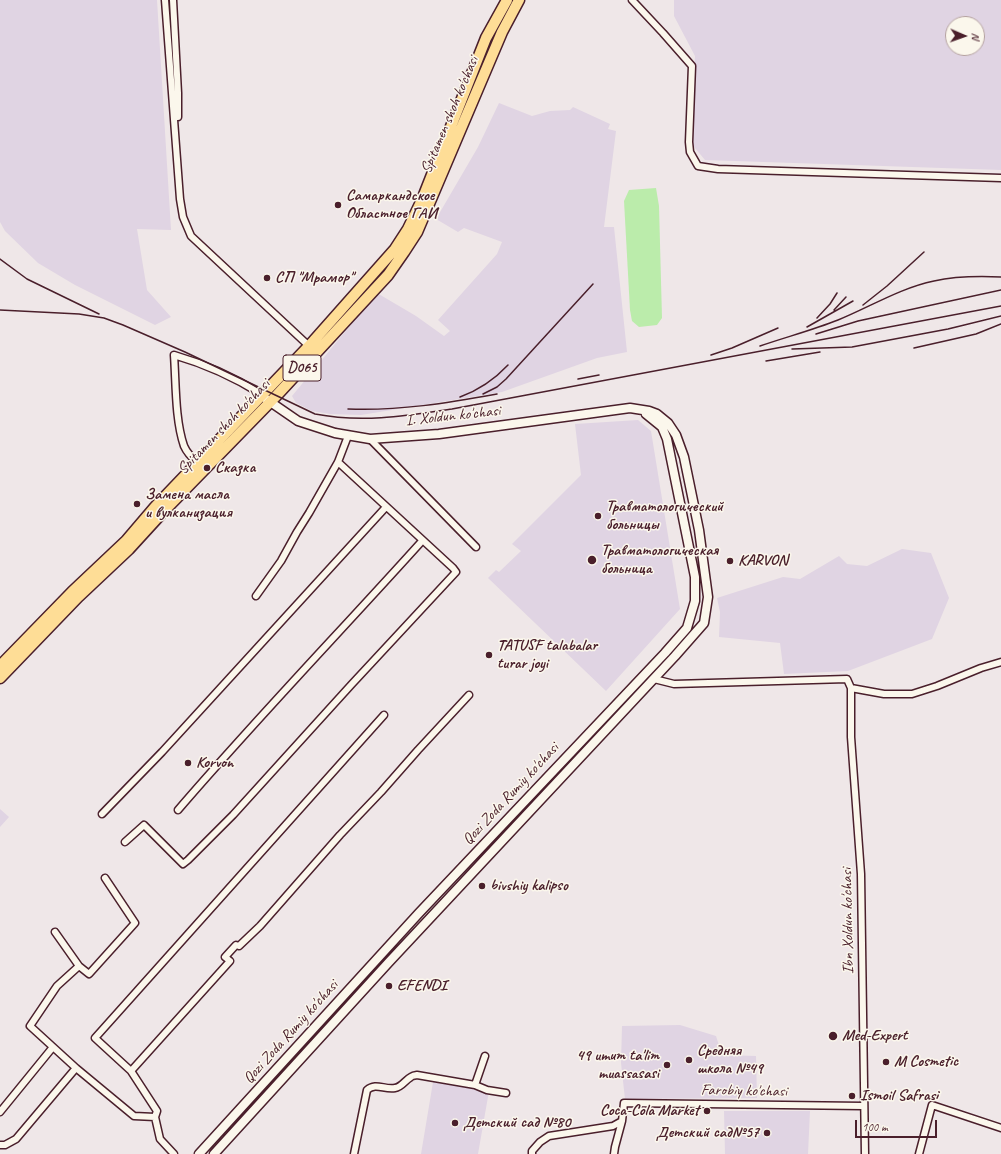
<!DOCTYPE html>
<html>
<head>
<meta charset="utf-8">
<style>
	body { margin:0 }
	#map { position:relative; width:1001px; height:1154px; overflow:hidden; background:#efe7e8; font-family:Caveat,sans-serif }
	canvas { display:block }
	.north { position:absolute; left:945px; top:16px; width:40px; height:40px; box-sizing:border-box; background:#fbf7ec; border:1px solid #b4a19f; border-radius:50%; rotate:92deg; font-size:11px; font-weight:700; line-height:16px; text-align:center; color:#4a1f2b }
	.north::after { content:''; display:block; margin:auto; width:14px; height:18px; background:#4a1f2b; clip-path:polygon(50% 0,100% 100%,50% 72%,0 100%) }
	.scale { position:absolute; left:855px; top:1120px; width:82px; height:18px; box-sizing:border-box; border:2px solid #4a1f2b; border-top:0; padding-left:5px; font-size:12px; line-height:14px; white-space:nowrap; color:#4a1f2b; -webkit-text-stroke:3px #fbf7ec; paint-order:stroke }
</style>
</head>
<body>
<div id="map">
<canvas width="1001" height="1154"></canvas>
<div class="north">N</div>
<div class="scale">100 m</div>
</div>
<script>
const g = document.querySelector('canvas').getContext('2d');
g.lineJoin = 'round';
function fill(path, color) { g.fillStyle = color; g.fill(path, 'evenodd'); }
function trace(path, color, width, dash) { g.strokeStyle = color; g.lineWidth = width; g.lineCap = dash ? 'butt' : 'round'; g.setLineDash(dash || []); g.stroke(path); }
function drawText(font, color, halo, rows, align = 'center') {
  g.font = font + ' Caveat,sans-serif'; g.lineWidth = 3; g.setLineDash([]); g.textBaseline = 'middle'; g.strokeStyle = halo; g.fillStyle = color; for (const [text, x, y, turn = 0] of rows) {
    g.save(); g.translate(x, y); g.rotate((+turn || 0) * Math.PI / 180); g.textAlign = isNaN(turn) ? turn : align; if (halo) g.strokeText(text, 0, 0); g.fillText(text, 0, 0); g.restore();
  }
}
fill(new Path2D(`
	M0 0H157L171 230 137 229 147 290 171 317 155 325 75 285 38 263 5 231 0 222Z
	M674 0H1001V170L705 160 690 142 695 56 674 16ZM953 24H977V48H953Z
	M499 103 532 116 550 111 570 110 573 107 610 124 608 129 616 131 604 227H614L627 352 597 358 502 392 361 415 330 414 312 411 296 403 292 396 377 293 416 316 444 336 450 331 438 320 497 254 502 242 464 228 458 232 436 219 478 147Z
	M638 420 651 431 680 609 606 691 488 578 496 570 499 572 521 551 512 544 581 475 575 424Z
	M902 549 931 553 949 598 932 639 848 671 784 674 780 643 719 637 720 612 717 598 783 577 800 579 839 556 847 564 867 566Z
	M0 809 9 817 0 827Z
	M680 1025 716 1036 722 1055 756 1056 757 1098 625 1099 621 1063 622 1026Z
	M433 1082 489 1091 478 1154H421Z
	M724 1111H810L808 1154H725Z`), '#e0d4e3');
fill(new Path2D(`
	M656 188 659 206 662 318 657 325 639 327 632 321 630 310 624 201 629 190Z`), '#bbecab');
const minor = new Path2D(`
	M165 0 180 199 183 217 191 236 309 346
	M173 0 178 93V117
	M632 0 663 33 692 66 689 142 690 152 698 166 718 169 1001 178
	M370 439 476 547
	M198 463C192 458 187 453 184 446 175 420 176 383 174 355 205 364 234 377 261 394
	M256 596 281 561 297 532 309 513 338 462 348 436
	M654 679 674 684 847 679 851 688V737L861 874 865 1154
	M851 688 884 694H912L937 686 981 668 1001 662
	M178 810C257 718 341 631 422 541
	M102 814 162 752 386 507
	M125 842 144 825 183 864 188 860 233 815 351 685 456 572 453 568 338 462
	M79 966 89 974 135 923 105 878
	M53 1047 76 1068
	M131 1071 230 961 225 957 236 945 239 946 260 926 340 835 381 792 418 750 469 695
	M475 1085 487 1090 506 1093
	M0 1112 53 1047 30 1026 57 986 79 966 55 932
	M155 1117 160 1139 174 1154
	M0 1145H5L16 1139 76 1068 134 1116 155 1117 157 1111 131 1071 95 1038 384 715
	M354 1154 367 1090C376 1082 384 1090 395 1088 402 1087 405 1080 411 1077 411 1076 417 1075 417 1075L475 1085 485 1056
	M532 1154V1151L540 1142 549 1136 613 1126 622 1121 624 1103 863 1106
	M614 1154 615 1147 622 1121
	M919 1154 932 1105 1001 1128`);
const tertiary = new Path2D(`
	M199 1154 419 913 665 653 687 628 695 601V577L667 439 662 427 646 414
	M214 1154 389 962 675 656 704 623 708 597 699 530 684 457 676 435 668 423 657 414 649 411 630 408 439 434 370 439 335 433 298 421 266 399`);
const primary = new Path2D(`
	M0 666 72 592 126 541 155 507 309 346 395 249 408 229 422 200 486 38 507 0
	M0 678 78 597 129 549 161 514 277 395 388 275 404 252 417 232 502 32 519 0`);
trace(minor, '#4a1f2b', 9);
trace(tertiary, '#4a1f2b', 11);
trace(primary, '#4a1f2b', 13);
trace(minor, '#fbf7ec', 6);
trace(tertiary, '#fbf7ec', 8);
trace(primary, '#fedd96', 10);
trace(new Path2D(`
	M0 259 27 279 99 314
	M863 305 887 286 924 252
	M0 310 79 314 104 318 123 325 185 352 315 414C362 423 405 416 452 409L1001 306
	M834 310 846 297
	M817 318 830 304 837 293
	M807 327 853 301
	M816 334 858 321 1001 290
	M760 346C786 337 813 330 838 320 870 307 900 288 934 281 956 276 979 276 1001 277
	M914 348 976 334 1001 324
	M792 349 852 347 948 329 1001 316
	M711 355 732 348 778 328
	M766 361 820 352
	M578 379 599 375
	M483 394 497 387 506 379 593 284
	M460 397C479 390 494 380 508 365
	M348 409C399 411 448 403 497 394`), '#4a1f2b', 1.5);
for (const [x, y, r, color] of [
	[338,205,4,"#4a1f2b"],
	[267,278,4,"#4a1f2b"],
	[207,468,4,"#4a1f2b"],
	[137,504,4,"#4a1f2b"],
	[598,516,4,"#4a1f2b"],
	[592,560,5,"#4a1f2b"],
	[730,561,4,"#4a1f2b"],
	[489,655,4,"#4a1f2b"],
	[188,763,4,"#4a1f2b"],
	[482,886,4,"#4a1f2b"],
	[389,986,4,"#4a1f2b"],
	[833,1036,5,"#4a1f2b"],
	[689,1060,4,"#4a1f2b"],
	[886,1062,4,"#4a1f2b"],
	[667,1065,4,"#4a1f2b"],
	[852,1096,4,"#4a1f2b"],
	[707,1111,4,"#4a1f2b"],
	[455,1123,4,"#4a1f2b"],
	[767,1133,4,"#4a1f2b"]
]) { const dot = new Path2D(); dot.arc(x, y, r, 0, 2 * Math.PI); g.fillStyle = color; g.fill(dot); trace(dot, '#fbf7ec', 1.5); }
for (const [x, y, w] of [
	[302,368,38]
]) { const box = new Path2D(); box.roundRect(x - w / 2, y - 13, w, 26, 3); g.fillStyle = '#fbf7ec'; g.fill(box); trace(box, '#4a1f2b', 1); }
drawText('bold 15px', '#4a1f2b', null, [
	["D065",302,368]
]);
drawText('16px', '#4a1f2b', '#fbf7ec', [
	["Spitamen shoh ko'chasi",450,115,-67],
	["I. Xoldun ko'chasi",453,416,-6],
	["Spitamen shoh ko'chasi",224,427,-46],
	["Qozi Zoda Rumiy ko'chasi",511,794,-47],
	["Ibn Xoldun ko'chasi",848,921,-91],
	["Qozi Zoda Rumiy ko'chasi",291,1032,-48],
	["Farobiy ko'chasi",744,1091,1]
]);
drawText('bold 16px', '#4a1f2b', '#fbf7ec', [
	["Самаркандское",346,196],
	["Областное ГАИ",346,214],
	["СП \"Мрамор\"",275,278],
	["Сказка",215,468],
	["Замена масла",145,495],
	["и вулканизация",145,513],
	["Травматологический",606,507],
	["больницы",606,525],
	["Травматологическая",601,551],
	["больница",601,569],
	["KARVON",738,561],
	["TATUSF talabalar",497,646],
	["turar joyi",497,664],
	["Korvon",196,763],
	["bivshiy kalipso",490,886],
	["EFENDI",397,986],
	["Med-Expert",842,1036],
	["Средняя",697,1051],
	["школа №49",697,1069],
	["49 umum ta'lim",659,1056,"right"],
	["muassasasi",659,1074,"right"],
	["M Cosmetic",894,1062],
	["Ismoil Safrasi",860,1096],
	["Coca-Cola Market",699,1111,"right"],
	["Детский сад №80",463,1123],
	["Детский сад№57",759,1133,"right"]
], 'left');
</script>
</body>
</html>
